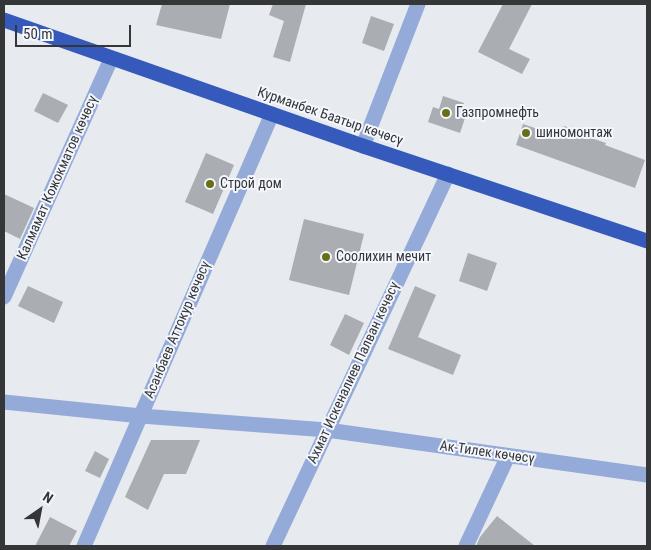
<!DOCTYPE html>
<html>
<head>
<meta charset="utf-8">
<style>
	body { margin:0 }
	#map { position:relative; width:651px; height:550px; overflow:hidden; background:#e7eaef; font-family:"Roboto Condensed",sans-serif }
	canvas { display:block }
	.frame { position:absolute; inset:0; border:5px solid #353638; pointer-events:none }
	.north { position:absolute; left:15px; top:485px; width:50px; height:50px; -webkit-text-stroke:4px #f4f7fd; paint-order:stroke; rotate:33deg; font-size:14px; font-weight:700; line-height:20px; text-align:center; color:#353638 }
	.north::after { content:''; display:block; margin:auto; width:18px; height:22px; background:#353638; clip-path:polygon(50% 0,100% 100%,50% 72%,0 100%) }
	.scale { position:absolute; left:15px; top:25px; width:116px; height:22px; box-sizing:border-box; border:2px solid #353638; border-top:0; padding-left:6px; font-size:15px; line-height:18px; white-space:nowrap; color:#353638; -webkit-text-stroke:4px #f4f7fd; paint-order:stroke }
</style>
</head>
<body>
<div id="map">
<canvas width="651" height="550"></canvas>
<div class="frame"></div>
<div class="north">N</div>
<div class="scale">50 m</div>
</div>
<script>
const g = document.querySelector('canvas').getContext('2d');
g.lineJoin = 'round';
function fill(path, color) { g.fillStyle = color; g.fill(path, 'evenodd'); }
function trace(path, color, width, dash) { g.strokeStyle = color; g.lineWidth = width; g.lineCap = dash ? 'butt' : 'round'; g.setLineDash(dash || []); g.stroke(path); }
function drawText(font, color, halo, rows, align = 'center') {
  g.font = font + ' "Roboto Condensed",sans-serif'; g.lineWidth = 4; g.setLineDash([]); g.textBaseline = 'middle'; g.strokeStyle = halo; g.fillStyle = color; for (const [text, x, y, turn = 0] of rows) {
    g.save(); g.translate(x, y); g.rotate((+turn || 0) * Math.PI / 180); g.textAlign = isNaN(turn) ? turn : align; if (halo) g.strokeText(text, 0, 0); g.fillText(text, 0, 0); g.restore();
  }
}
fill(new Path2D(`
	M162 4H230L221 39 156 25Z
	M273 4H306L290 62 273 57 284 21 269 15Z
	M503 4H532L509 49 530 59 522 74 478 52Z
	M371 16 394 24 384 51 362 43Z
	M43 93 68 105 58 123 34 111Z
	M443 96 464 103 459 117 465 118 460 133 428 122 433 107 439 109Z
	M523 124 561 137 564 126 586 133 585 136 606 143 605 145 645 160 635 188 516 145Z
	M206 153 234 165 213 214 185 202Z
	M4 194 34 208 20 239 4 231Z
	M304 219 364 234 349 295 289 280Z
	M468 253 497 263 487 291 459 281Z
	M28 286 63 302 54 323 18 306Z
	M415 286 436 295 418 337 461 355 453 375 388 349Z
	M345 314 364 323 349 355 330 345Z
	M151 440H200L186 474H164L148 510 125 497Z
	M95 451 109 459 100 478 85 471Z
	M497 516 535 546H476L480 537Z
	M50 517 77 531 69 546H35Z`), '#aaadb2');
trace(new Path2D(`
	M363 146 418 4
	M4 297 111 59
	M4 402 141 416 327 430 647 475
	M84 546 272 114
	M273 546 448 174
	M466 546 508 456`), '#94aad8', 15);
trace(new Path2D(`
	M4 20 363 146 647 241`), '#355abb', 15);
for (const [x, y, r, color] of [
	[446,113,5,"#677018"],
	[526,133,5,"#677018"],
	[210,184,5,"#677018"],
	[326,257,5,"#677018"]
]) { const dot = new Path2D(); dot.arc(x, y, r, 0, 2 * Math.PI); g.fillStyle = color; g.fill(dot); trace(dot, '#f4f7fd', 2); }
drawText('14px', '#353638', '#f4f7fd', [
	["Газпромнефть",456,113],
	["шиномонтаж",536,133],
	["Строй дом",220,184],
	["Соолихин мечит",336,257]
], 'left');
drawText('14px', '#353638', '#f4f7fd', [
	["Курманбек Баатыр көчөсү",330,117,19],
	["Калмамат Кожокматов көчөсү",58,178,-66],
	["Асанбаев Аттокур көчөсү",178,330,-67],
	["Ахмат Искеналиев Палван көчөсү",354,373,-65],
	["Ак-Тилек көчөсү",487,453,8]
]);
</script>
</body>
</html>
